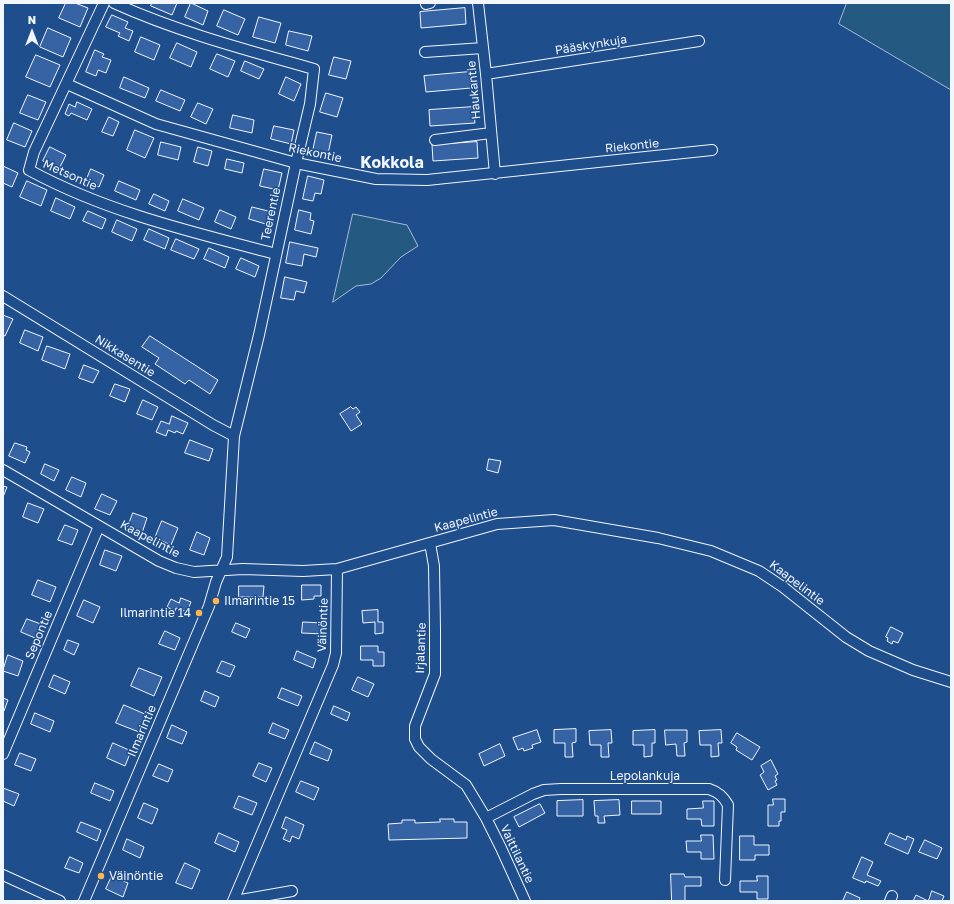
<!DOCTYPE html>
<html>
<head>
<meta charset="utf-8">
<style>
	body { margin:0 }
	#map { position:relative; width:954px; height:904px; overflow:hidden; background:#1f4e8c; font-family:"Golos Text",sans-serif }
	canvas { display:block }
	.frame { position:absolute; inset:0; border:4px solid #f2f6ff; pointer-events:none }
	.north { position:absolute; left:12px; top:12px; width:40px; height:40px; -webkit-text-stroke:3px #1f4e8c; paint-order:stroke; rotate:0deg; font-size:11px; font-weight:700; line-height:16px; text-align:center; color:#f2f6ff }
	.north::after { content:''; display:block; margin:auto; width:14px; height:18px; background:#f2f6ff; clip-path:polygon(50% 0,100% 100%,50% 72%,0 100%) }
</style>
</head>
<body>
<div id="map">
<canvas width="954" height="904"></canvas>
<div class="frame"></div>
<div class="north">N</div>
</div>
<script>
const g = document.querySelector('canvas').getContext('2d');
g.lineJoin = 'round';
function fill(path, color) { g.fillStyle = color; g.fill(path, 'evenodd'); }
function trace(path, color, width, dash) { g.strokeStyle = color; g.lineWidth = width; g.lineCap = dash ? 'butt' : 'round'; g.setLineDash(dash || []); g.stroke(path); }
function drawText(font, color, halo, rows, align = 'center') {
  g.font = font + ' "Golos Text",sans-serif'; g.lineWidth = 3; g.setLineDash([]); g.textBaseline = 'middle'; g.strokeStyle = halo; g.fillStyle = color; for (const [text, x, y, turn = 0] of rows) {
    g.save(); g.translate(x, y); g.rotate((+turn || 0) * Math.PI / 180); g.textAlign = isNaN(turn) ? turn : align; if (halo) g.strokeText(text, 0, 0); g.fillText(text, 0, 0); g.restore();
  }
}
const green = new Path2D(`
	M847 3H951V90L839 24Z
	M353 214 407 225 418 246 401 257 381 278 371 284 356 286 333 302Z`);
fill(green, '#245a82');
trace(green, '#a8bbd7', 1);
const building = new Path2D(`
	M66 3H75L88 8 80 27 59 18Z
	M152 3H177L172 15 151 6Z
	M191 3 208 11 203 25 185 17Z
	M465 8 466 24 421 28 420 12Z
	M224 10 245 19 238 35 217 26Z
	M112 15 128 22 125 28 133 31 129 41 118 36 120 33 106 27Z
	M259 17 281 23 275 43 253 37Z
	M48 28 71 38 63 57 40 47Z
	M289 31 312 36 308 51 286 45Z
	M141 37 160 45 154 60 135 52Z
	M177 43 197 52 191 67 170 58Z
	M95 50 104 54 102 57 111 60 106 73 98 70 96 76 86 72Z
	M217 54 235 61 228 77 210 69Z
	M36 55 60 65 50 87 26 77Z
	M334 57 351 61 346 79 329 75Z
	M245 61 264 69 259 79 241 71Z
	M469 72 471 88 426 92 424 76Z
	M124 77 149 88 145 98 120 88Z
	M286 77 301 84 294 101 279 94Z
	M161 90 185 100 180 111 156 101Z
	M326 93 343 98 337 117 320 112Z
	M28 95 46 102 38 120 20 113Z
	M77 102 92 109 87 120 71 113 69 116 65 114 69 104 75 107Z
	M198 103 213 109 206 124 191 117Z
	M473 107 475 123 430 126 429 110Z
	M233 115 254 120 252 133 230 128Z
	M109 117 119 122 113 136 102 132Z
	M14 123 32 131 25 147 7 140Z
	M274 126 294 130 291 144 271 139Z
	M135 130 154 138 145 158 127 150Z
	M317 132 332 135 328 154 313 151Z
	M161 142 181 147 178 160 158 155Z
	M477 142 478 158 433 161 432 145Z
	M50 147 66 155 59 169 43 161Z
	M198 147 212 151 208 166 194 162Z
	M227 159 244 163 242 173 225 169Z
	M3 166 18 173 12 187 3 183Z
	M91 169 104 175 99 187 86 181Z
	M264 169 282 173 278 190 260 186Z
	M308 176 324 180 321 194 315 193 313 201 303 199Z
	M27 181 47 190 41 206 20 197Z
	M119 181 140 190 136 200 115 191Z
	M154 194 169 201 165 211 149 204Z
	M56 198 75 207 70 219 51 211Z
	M183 199 204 208 199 220 178 211Z
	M252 207 272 212 269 225 249 219Z
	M220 210 236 217 231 229 215 222Z
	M299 210 311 213 310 220 314 221 311 234 295 230Z
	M88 211 106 219 102 229 83 221Z
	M117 220 137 229 132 241 112 232Z
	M149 229 169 238 165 249 144 240Z
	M176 239 199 249 194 259 171 250Z
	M290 242 318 248 316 257 304 254 302 266 286 263Z
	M209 248 229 257 225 268 204 259Z
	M241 258 259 266 255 277 236 269Z
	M285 277 307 282 304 293 296 291 294 300 281 298Z
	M3 315 13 319 5 336 3 335Z
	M25 330 43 337 38 351 20 343Z
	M150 336 218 380 210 394 189 380 185 384 155 364 159 358 142 347Z
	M47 346 70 354 65 369 42 360Z
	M84 365 99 371 93 383 79 378Z
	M115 384 130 389 125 402 110 396Z
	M143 400 158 407 152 420 137 414Z
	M351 407 353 409 356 407 360 412 356 415 362 424 351 431 340 414Z
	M172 416 188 423 183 434 176 431 175 433 168 430 166 436 156 432 161 421 169 424Z
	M190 440 213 449 209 461 185 453Z
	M15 443 27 447 26 450 30 452 25 463 9 456Z
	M489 459 501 461 498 473 487 470Z
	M45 464 59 470 54 481 41 474Z
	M72 477 86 483 81 497 66 490Z
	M3 486 7 487 3 497Z
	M102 494 117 501 110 515 95 509Z
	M28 503 44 509 38 523 23 517Z
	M133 513 147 518 142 533 128 527Z
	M162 521 178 528 171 545 155 538Z
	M65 525 78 530 72 545 58 540Z
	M197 532 210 538 204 555 190 550Z
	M105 550 122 556 116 571 100 565Z
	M38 580 56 587 50 602 32 595Z
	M302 585H321V596H314V599L302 600Z
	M239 586H264L263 597H239Z
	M181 598 191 602 187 612 176 608 175 611 167 607 171 599 179 603Z
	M84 600 100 607 93 623 77 616Z
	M378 610V622H383V633L375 634V622L363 623 362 611Z
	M27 619 41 624 35 638 21 632Z
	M303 622 323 623V634L302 633Z
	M236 623 250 629 246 638 232 632Z
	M891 627 903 633 898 643 893 641 892 644 887 641 888 638 886 637Z
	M165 631 180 638 175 650 159 644Z
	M68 640 79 644 74 655 64 650Z
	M361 646H378V652H384V666H373V660H361Z
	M297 651 316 659 313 668 294 660Z
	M8 655 23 661 18 676 3 671Z
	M222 661 235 666 230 677 217 672Z
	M139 668 162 677 154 696 131 686Z
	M54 675 70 682 65 694 49 687Z
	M358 677 374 684 368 697 352 690Z
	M282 688 302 696 298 706 278 698Z
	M205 691 219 697 215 707 201 701Z
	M3 698 8 700 4 711 3 710Z
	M124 705 147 715 139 732 116 723Z
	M334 706 350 713 347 721 331 714Z
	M35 713 54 721 50 732 31 724Z
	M273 723 289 730 285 739 269 733Z
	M172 725 187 732 182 744 167 738Z
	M576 729V742L572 743 573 757H565V743H554V730Z
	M537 730 541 742 532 745 533 748 524 751 523 748 518 750 513 738Z
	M611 730 612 743H608L609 757H601V745H590L589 731Z
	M655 730V743H652V756L644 757V745H633V731Z
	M665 730H687V742L684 743 685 756H677L676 744 666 745Z
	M721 730 722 743H718L719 756 711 757V745H700L699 731Z
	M737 733 760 747 752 760 736 750 737 747 731 743Z
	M315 742 332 750 328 761 310 754Z
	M113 743 131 751 125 766 107 758Z
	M500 744 505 756 484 766 479 754Z
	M20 753 36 759 31 771 15 765Z
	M771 760 778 774 775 776 777 780 775 781 777 785 768 790 760 775 764 772 761 766Z
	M259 763 272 768 266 782 253 776Z
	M159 764 173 770 168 782 153 776Z
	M301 781 319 788 314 800 296 792Z
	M95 783 114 791 110 801 91 793Z
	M3 788 19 794 14 806 3 801Z
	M239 796 257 803 252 815 234 808Z
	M773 799H785V812H781V821H779V826H768V805H773Z
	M583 800V816H557V801Z
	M619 800 620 815 604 816 605 823H598V816H595L594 801Z
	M632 801H661V814H632Z
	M703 801H714V826H702L701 819H687V809L703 808Z
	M144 803 158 809 152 824 138 818Z
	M540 804 545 813 519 827 514 817Z
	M286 817 304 825 299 839 292 836 290 842 283 839 287 830 282 828Z
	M440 819H454V822H467V838L389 840 388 824 402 823V820H415V823L440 822Z
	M81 822 101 830 97 841 77 832Z
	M219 833 239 842 235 852 215 843Z
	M890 833 906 840 907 836 914 839 908 854 885 844Z
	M701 835H713L714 859H701V852H687L686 841H701Z
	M740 836H754V845H769V855H755V860H740Z
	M127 839 144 847 140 858 123 850Z
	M925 840 942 848 937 859 919 852Z
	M70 857 83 863 79 873 65 868Z
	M862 857 873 862 867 875 881 881 878 886 866 881 865 883 853 878Z
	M185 863 200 870 192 889 176 883Z
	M671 874H684L685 877H701V886H685V901H672Z
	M112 876 128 883 123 897 106 889Z
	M757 876H768V899H757V892H740V881H757Z
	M932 891 944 896 942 901H913L916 895 928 901Z
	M847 892 860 898 859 901H843Z`);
fill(building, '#3563a3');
trace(building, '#f2f6ff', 1);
const minor = new Path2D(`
	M104 3 34 152 29 170C106 212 192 232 276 254
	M478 3 486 74 495 174
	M426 4 430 3
	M425 52 483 48
	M486 74 699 41
	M67 84 156 124 296 163 376 179 427 180 712 150
	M435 140 491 133
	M3 296 213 425 234 436
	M3 470 159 561 176 568 194 572 243 569 303 571 337 569 497 524 554 520 658 538 711 551 759 571 783 587 846 637 869 651 913 670 951 682
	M430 543 434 566 435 629V674L415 726V739L419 747 431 759 466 785 486 818 501 848 525 901
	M3 754 99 526
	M486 818 533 794 544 790 561 789H709C718 792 723 796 728 805L725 880
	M3 875 60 901
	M84 901 209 606 216 582 227 557 234 436 259 335 296 163 310 104 314 69C247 50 178 32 114 3
	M233 901 333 665 336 653 337 569
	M235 901 292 891
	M890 901 892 896`);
trace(minor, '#f2f6ff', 12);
trace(minor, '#1f4e8c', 10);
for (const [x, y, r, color] of [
	[216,601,4,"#ffb74d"],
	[199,613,4,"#ffb74d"],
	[101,876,4,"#ffb74d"]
]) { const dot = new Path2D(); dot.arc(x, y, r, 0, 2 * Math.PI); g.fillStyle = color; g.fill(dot); trace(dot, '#1f4e8c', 1.5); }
drawText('12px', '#f2f6ff', '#1f4e8c', [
	["Pääskynkuja",591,45,-9],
	["Haukantie",474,90,-95],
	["Riekontie",632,146,-6],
	["Riekontie",315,153,12],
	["Metsontie",70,175,24],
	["Teerentie",271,214,-78],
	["Nikkasentie",125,356,32],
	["Kaapelintie",466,520,-15],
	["Kaapelintie",150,539,28],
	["Kaapelintie",797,583,37],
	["Väinöntie",323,625,-88],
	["Sepontie",39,635,-67],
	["Irjalantie",421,648,-88],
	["Ilmarintie",142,731,-67],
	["Lepolankuja",645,776],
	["Vaittilantie",517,854,65]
]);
drawText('12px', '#f2f6ff', '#1f4e8c', [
	["Ilmarintie 15",224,601],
	["Ilmarintie 14",191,613,"right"],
	["Väinöntie",109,876]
], 'left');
drawText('bold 16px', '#f2f6ff', '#1f4e8c', [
	["Kokkola",392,163]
]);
</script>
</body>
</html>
